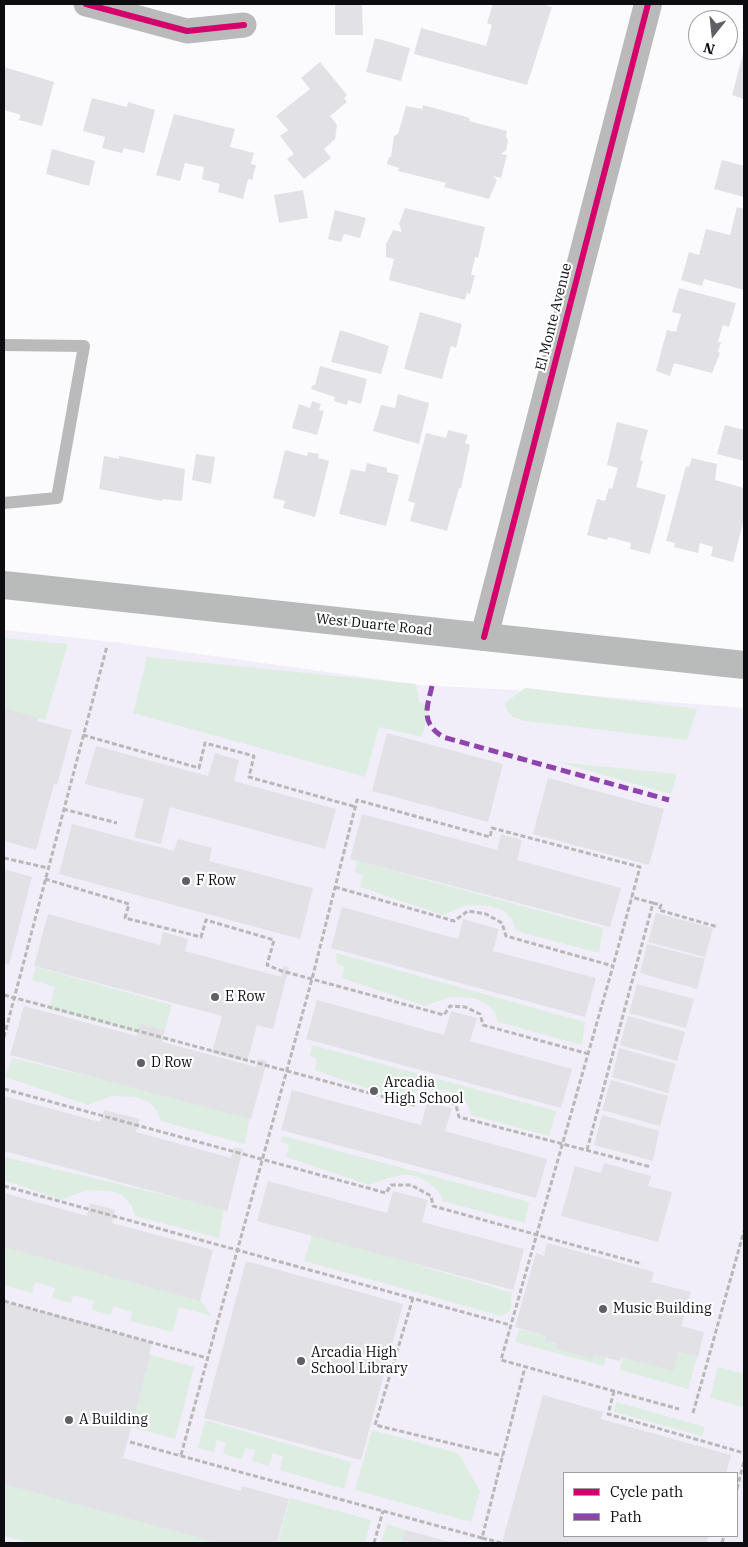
<!DOCTYPE html>
<html>
<head>
<meta charset="utf-8">
<style>
	body { margin:0 }
	#map { position:relative; width:748px; height:1547px; overflow:hidden; background:#fbfafd; font-family:"IBM Plex Serif",serif }
	canvas { display:block }
	.frame { position:absolute; inset:0; border:5px solid #0d0c11; pointer-events:none }
	.legend { position:absolute; left:563px; top:1472px; width:175px; height:65px; box-sizing:border-box; background:#fff; border:1px solid #9e9ea0; margin:0; padding:6px 9px; list-style:none; font-size:15px; color:#0d0c11 }
	.legend li { display:flex; align-items:center; gap:10px; height:25px }
	.legend b { width:25px; border:1px solid #9e9ea0 }
	.north { position:absolute; left:688px; top:10px; width:50px; height:50px; box-sizing:border-box; background:#fff; border:1px solid #9e9ea0; border-radius:50%; rotate:196deg; font-size:14px; font-weight:700; line-height:20px; text-align:center; color:#0d0c11 }
	.north::after { content:''; display:block; margin:auto; width:18px; height:22px; background:#605f64; clip-path:polygon(50% 0,100% 100%,50% 72%,0 100%) }
</style>
</head>
<body>
<div id="map">
<canvas width="748" height="1547"></canvas>
<div class="frame"></div>
<ul class="legend">
<li><b style="height:6px;background:#d6006c"></b>Cycle path</li>
<li><b style="height:6px;background:#8e44ad"></b>Path</li>
</ul>
<div class="north">N</div>
</div>
<script>
const g = document.querySelector('canvas').getContext('2d');
g.lineJoin = 'round';
function fill(path, color) { g.fillStyle = color; g.fill(path, 'evenodd'); }
function trace(path, color, width, dash) { g.strokeStyle = color; g.lineWidth = width; g.lineCap = dash ? 'butt' : 'round'; g.setLineDash(dash || []); g.stroke(path); }
function drawText(font, color, halo, rows, align = 'center') {
  g.font = font + ' "IBM Plex Serif",serif'; g.lineWidth = 4.5; g.setLineDash([]); g.textBaseline = 'middle'; g.strokeStyle = halo; g.fillStyle = color; for (const [text, x, y, turn = 0] of rows) {
    g.save(); g.translate(x, y); g.rotate((+turn || 0) * Math.PI / 180); g.textAlign = isNaN(turn) ? turn : align; if (halo) g.strokeText(text, 0, 0); g.fillText(text, 0, 0); g.restore();
  }
}
fill(new Path2D(`
	M4 630 121 643 419 685 533 691 744 708V1543H4ZM564 1473H737V1536H564Z`), '#f1eef9');
fill(new Path2D(`
	M4 638 68 644 45 720 4 709Z
	M147 657 416 684 419 702 430 706 422 737 379 727 365 777 133 713Z
	M525 688H526L697 709 687 740 526 721C514 718 507 716 505 703Z
	M558 762 677 774 671 794Z
	M357 861 603 928 599 953 516 931 513 921 504 911 491 906 467 905 443 915 360 887 363 875 355 872Z
	M336 953 585 1022 582 1045 498 1022 495 1012 486 1003 473 998 449 997 425 1006 342 978 345 967 337 964Z
	M36 967 172 1005 165 1030 141 1023 137 1033 49 1009 55 987 32 980Z
	M312 1045 556 1111 549 1136 471 1115 468 1105 458 1095 446 1090 421 1089 397 1099 315 1070 317 1059 310 1056Z
	M12 1058 250 1114 245 1144 161 1121 158 1112 149 1102 136 1097 112 1096 88 1105 5 1077Z
	M283 1136 529 1202 525 1223 442 1201C441 1194 439 1192 435 1188 411 1166 395 1176 369 1185L286 1157 289 1145 281 1142Z
	M4 1157 224 1209 219 1238 135 1216 132 1206 123 1196 110 1191 86 1190 62 1200 4 1180Z
	M313 1233 512 1293 510 1311 501 1316 304 1261Z
	M4 1247 200 1300 212 1316 179 1307 172 1332 130 1321 132 1312 113 1306 111 1315 92 1310 94 1301 73 1295 71 1303 52 1298 55 1288 35 1282 32 1293 4 1285Z
	M519 1329 545 1336 544 1341 606 1358 604 1366 515 1342Z
	M678 1352 697 1357 688 1389 620 1370 623 1357Z
	M151 1355 194 1367 175 1439 131 1427Z
	M718 1367 744 1374V1407L710 1398Z
	M616 1402 705 1427 702 1436 614 1412Z
	M205 1420 351 1462 344 1489 280 1470 283 1456 273 1453 269 1466 252 1461 255 1450 245 1448 242 1459 223 1454 226 1443 217 1440 214 1452 198 1448Z
	M372 1430 458 1453 480 1491 471 1522 355 1490Z
	M4 1483 226 1543H31L4 1536Z
	M290 1498 371 1520 365 1543H278Z
	M387 1524 406 1530 402 1543H381Z`), '#ddede2');
fill(new Path2D(`
	M335 4H362L363 35H335Z
	M493 4H541L552 7 527 85 414 54 421 28 486 46 492 25 487 23Z
	M375 38 410 48 401 81 366 72Z
	M744 50V99L732 95Z
	M320 62 347 95 344 98 347 102 330 116 337 125 335 139 324 149 331 158 304 179 287 159 294 154 280 136 288 130 276 116 310 89 301 78Z
	M4 67 54 82 42 126 19 120 21 115 4 110Z
	M92 98 127 107 128 102 155 110 144 153 124 148 122 153 102 148 105 137 83 131Z
	M423 105 470 118 469 121 507 131 506 136 508 141 506 150 501 154 507 155 501 178 493 176 497 180 489 199 444 187 446 183 398 171 399 168 387 164 389 157H391L394 136 398 134 406 106 422 109Z
	M174 114 235 129 230 147 254 153 251 164 256 165 252 180 248 179 243 199 218 192 220 184 202 179 204 167 185 163 180 181 156 175Z
	M52 149 95 161 89 186 46 174Z
	M722 160 744 166V197L714 189Z
	M303 190 308 218 279 223 274 195Z
	M737 207 744 209V290L704 279 702 286 681 280 689 252 699 255 706 229 730 235Z
	M405 208 485 227 478 258 475 257 471 275H475L470 294 467 293 465 300 389 280 394 259 386 257V244L393 230 402 232 399 224Z
	M335 210 366 218 360 238 344 234 341 242 328 239Z
	M679 288 736 303 729 327 723 325 718 342H721L718 352 720 353 712 373 674 363 670 376 656 371 667 330 676 332 681 314 672 312Z
	M420 312 462 324 456 348 451 346 442 379 404 369Z
	M340 330 389 346 381 374 331 362Z
	M320 366 367 379 361 404 348 400 347 405 334 401 335 397 311 389 313 385H315Z
	M398 394 429 403 419 444 373 431 381 405 395 408Z
	M312 401 321 404 319 410 324 411 317 435 292 428 299 404 310 408Z
	M617 422 648 430 640 460 643 461 636 487 666 495 650 554 630 549 631 543 608 537 607 540 587 535 597 499 605 501 609 488 612 489 618 468 607 465Z
	M725 425 744 430V461L717 454Z
	M448 430 468 435 465 443 470 445 461 488H459L447 531 410 521 415 503 408 501 426 433 446 438Z
	M285 450 307 456 308 452 319 454 318 458 329 461 315 517 283 508 285 501 273 498Z
	M196 454 215 457 211 484 192 480Z
	M104 456 119 459V456L185 469 182 501 163 499 162 501 99 489Z
	M692 458 717 464 715 480 744 488V518L733 562 711 556 713 547 700 543 698 553 674 547 675 543 666 541 686 466 689 467Z
	M367 463 387 468V472L399 475 386 526 339 514 351 469 365 472Z
	M4 708 38 718 37 721 72 730 57 785 54 784 36 850 4 841Z
	M387 733 503 764 488 822 372 791Z
	M96 746 208 776 215 753 239 760 234 781 336 809 325 849 170 807 161 844 134 837 144 799 85 784Z
	M548 778 664 809 649 865 533 834Z
	M362 814 497 850 501 834 522 840 517 860 621 888 610 927 350 859Z
	M72 824 174 851 178 839 212 848 209 861 313 888 300 939 59 874Z
	M4 869 32 877 9 965 4 963Z
	M342 907 458 939 463 919 499 929 493 951 596 978 585 1017 331 948Z
	M656 913 713 928 705 957 648 942Z
	M48 914 160 945 163 932 188 939 185 951 281 977 283 966 289 967 273 1029 257 1025 247 1062 212 1053 222 1016 34 966Z
	M647 944 705 959 697 989 640 973Z
	M637 984 694 999 686 1028 629 1013Z
	M317 1000 444 1035 451 1011 477 1018 470 1041 572 1069 561 1108 306 1039Z
	M24 1006 137 1036 140 1023 165 1030 162 1042 256 1067 258 1059 267 1061 251 1119 10 1055Z
	M628 1016 685 1032 677 1061 620 1045Z
	M619 1048 676 1064 668 1093 612 1077Z
	M611 1080 668 1096 660 1126 602 1110Z
	M292 1090 421 1125 427 1102 452 1108 445 1131 547 1159 536 1198 281 1130Z
	M4 1096 100 1122 104 1110 140 1119 136 1132 231 1158 234 1147 243 1149 227 1211 4 1151Z
	M602 1115 659 1131 653 1161 594 1145Z
	M604 1163 651 1176 648 1186 672 1192 658 1242 561 1216 575 1166 601 1173Z
	M268 1181 387 1213 393 1191 428 1200 422 1222 524 1249 513 1290 257 1221Z
	M4 1193 87 1216 90 1203 115 1210 112 1223 213 1250 200 1301 4 1247Z
	M547 1243 654 1272 651 1282 691 1292 681 1326 704 1332 698 1357 678 1352 673 1371 621 1357 620 1361 594 1355 593 1359 556 1349 557 1344 544 1341 546 1336 515 1327 536 1253 544 1256Z
	M246 1261 403 1304 361 1460 204 1418Z
	M4 1302 101 1326 100 1328 152 1343 149 1354H151L123 1458 241 1491 242 1486 289 1499 277 1543H218L4 1484Z
	M543 1395 603 1412 601 1419 731 1455 726 1473H564V1536H709L706 1543H502Z
	M406 1530 453 1543H402Z`), '#e2e1e5');
trace(new Path2D(`
	M83 735 199 768 205 743 254 756 249 777 356 807
	M63 809 117 823
	M4 858 48 868
	M45 879 129 904 125 918 201 937 206 920 274 940 267 965 282 971 444 1015 450 1006 465 1007 480 1014 483 1025 589 1054
	M335 887 454 921 468 911 486 914 502 923 506 936 613 966 501 1360 679 1409
	M653 903 661 905 659 910 718 927
	M4 995 414 1105 424 1097H440L456 1105 459 1117 651 1167
	M4 1037 107 646
	M4 1089 386 1193 391 1185H411L431 1196 433 1206 642 1264
	M587 1150 653 903 631 897
	M4 1186 510 1325
	M413 1298 375 1425 503 1456
	M4 1301 207 1358
	M614 1391 608 1414 744 1453
	M693 1413 744 1231
	M130 1442 482 1538 525 1367
	M181 1455 312 979 357 800 490 837 492 828 640 867 613 966
	M737 1489 744 1461
	M482 1538 502 1543
	M374 1543 383 1511
	M722 1543 724 1536`), '#b8b8b8', 3, [5, 2.5]);
trace(new Path2D(`
	M4 345 84 346 57 498 4 503`), '#bababb', 12);
trace(new Path2D(`
	M86 4 187 31 244 25`), '#bababb', 25);
trace(new Path2D(`
	M484 637 648 4`), '#bababb', 28);
trace(new Path2D(`
	M4 585 744 665`), '#b9baba', 28);
trace(new Path2D(`
	M432 686C427 708 420 722 443 737L669 800`), '#8e44ad', 5, [10, 5]);
trace(new Path2D(`
	M86 4 187 31 244 25
	M484 637 648 4`), '#d6006c', 6);
for (const [x, y, r, color] of [
	[186,881,5,"#605f64"],
	[215,997,5,"#605f64"],
	[141,1063,5,"#605f64"],
	[374,1091,5,"#605f64"],
	[603,1309,5,"#605f64"],
	[301,1361,5,"#605f64"],
	[69,1420,5,"#605f64"]
]) { const dot = new Path2D(); dot.arc(x, y, r, 0, 2 * Math.PI); g.fillStyle = color; g.fill(dot); trace(dot, '#fff', 2); }
drawText('14px', '#0d0c11', '#fff', [
	["El Monte Avenue",554,317,-76],
	["West Duarte Road",374,625,6]
]);
drawText('14px', '#0d0c11', '#fff', [
	["F Row",196,881],
	["E Row",225,997],
	["D Row",151,1063],
	["Arcadia",384,1083],
	["High School",384,1099],
	["Music Building",613,1309],
	["Arcadia High",311,1353],
	["School Library",311,1369],
	["A Building",79,1420]
], 'left');
</script>
</body>
</html>
